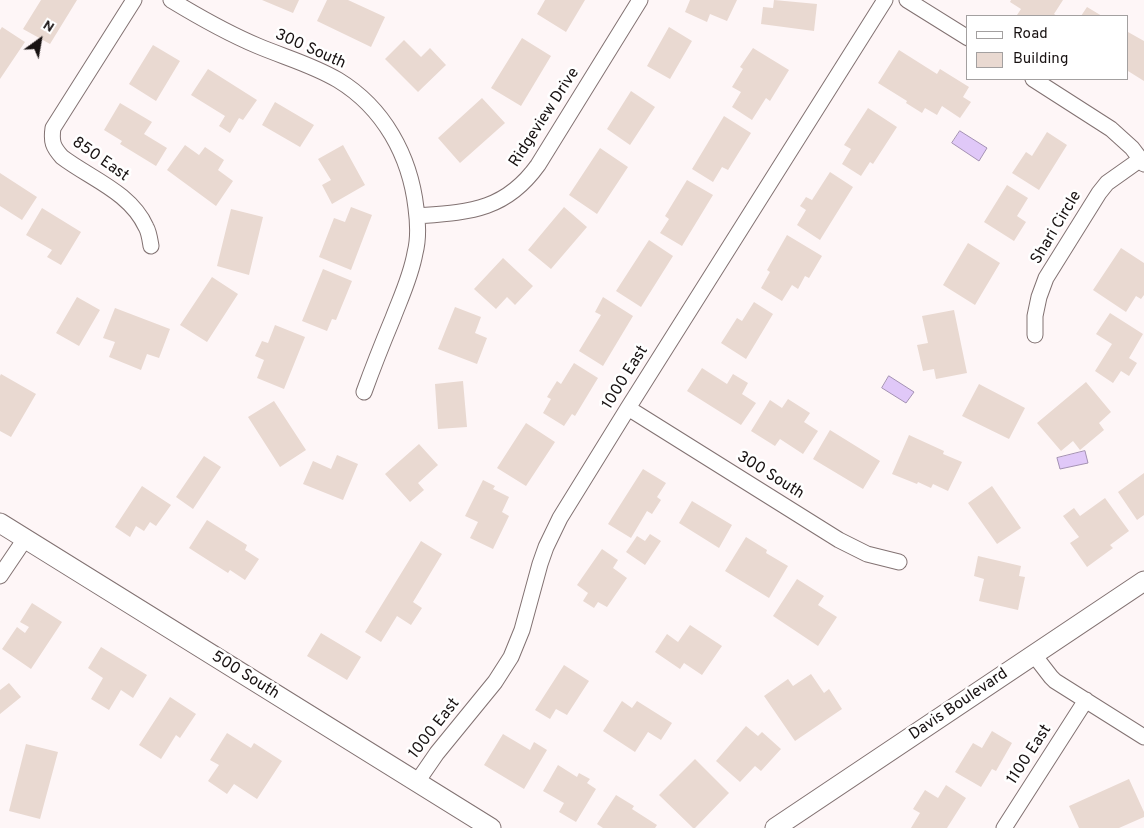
<!DOCTYPE html>
<html>
<head>
<meta charset="utf-8">
<style>
	body { margin:0 }
	#map { position:relative; width:1144px; height:828px; overflow:hidden; background:#fef6f7; font-family:Overpass,sans-serif }
	canvas { display:block }
	.legend { position:absolute; left:966px; top:15px; width:162px; height:65px; box-sizing:border-box; background:#fff; border:1px solid #a3a0a0; margin:0; padding:6px 9px; list-style:none; font-size:15px; color:#181212 }
	.legend li { display:flex; align-items:center; gap:10px; height:25px }
	.legend b { width:25px; border:1px solid #a3a0a0 }
	.north { position:absolute; left:15px; top:15px; width:50px; height:50px; -webkit-text-stroke:4px #fff; paint-order:stroke; rotate:32deg; font-size:14px; font-weight:700; line-height:20px; text-align:center; color:#181212 }
	.north::after { content:''; display:block; margin:auto; width:18px; height:22px; background:#181212; clip-path:polygon(50% 0,100% 100%,50% 72%,0 100%) }
</style>
</head>
<body>
<div id="map">
<canvas width="1144" height="828"></canvas>
<ul class="legend">
<li><b style="height:6px;background:#fff"></b>Road</li>
<li><b style="height:14px;background:#e9d9d1"></b>Building</li>
</ul>
<div class="north">N</div>
</div>
<script>
const g = document.querySelector('canvas').getContext('2d');
g.lineJoin = 'round';
function fill(path, color) { g.fillStyle = color; g.fill(path, 'evenodd'); }
function trace(path, color, width, dash) { g.strokeStyle = color; g.lineWidth = width; g.lineCap = dash ? 'butt' : 'round'; g.setLineDash(dash || []); g.stroke(path); }
function drawText(font, color, halo, rows, align = 'center') {
  g.font = font + ' Overpass,sans-serif'; g.lineWidth = 5; g.setLineDash([]); g.textBaseline = 'middle'; g.strokeStyle = halo; g.fillStyle = color; for (const [text, x, y, turn = 0] of rows) {
    g.save(); g.translate(x, y); g.rotate((+turn || 0) * Math.PI / 180); g.textAlign = isNaN(turn) ? turn : align; if (halo) g.strokeText(text, 0, 0); g.fillText(text, 0, 0); g.restore();
  }
}
const water = new Path2D(`
	M960 131 987 148 979 161 952 143Z
	M889 376 914 392 906 403 882 388Z
	M1085 451 1088 463 1060 469 1057 458Z`);
fill(water, '#e0c8f8');
trace(water, '#a491b3', 1);
fill(new Path2D(`
	M41 0H77L50 44 23 29Z
	M262 0H299L293 13Z
	M327 0H348L385 17 371 47 317 21Z
	M545 0H585L566 32 537 14Z
	M690 0H737L727 21 710 14 707 22 685 12Z
	M774 0 817 4 814 31 761 24 763 7 773 8Z
	M1011 0H1063L1054 14 1057 16H1019L1017 15 1021 9 1010 2Z
	M1087 7 1102 16H1081Z
	M2 27 25 42 0 79V30Z
	M669 27 692 41 670 79 647 66Z
	M1128 32 1144 41V81L1128 71Z
	M522 38 551 56 521 106 491 88Z
	M404 40 421 57 430 48 446 65 418 92 385 59Z
	M153 45 180 61 156 101 129 84Z
	M753 48 789 70 770 101 766 98 752 120 732 107 741 92 732 87 743 69 740 67Z
	M899 50 937 74 940 69 969 87 963 97 971 102 960 118 942 106 937 115 925 108 922 113 906 103 907 101 878 83Z
	M208 69 257 100 243 120 239 118 230 133 219 126 225 116 191 95Z
	M631 91 655 107 630 145 607 129Z
	M482 98 505 123 460 163 438 138Z
	M275 102 314 125 300 147 262 125Z
	M120 103 152 122 144 134 167 148 156 166 120 144 122 141 104 130Z
	M868 108 897 127 873 164 870 162 861 176 842 164 851 149 844 145Z
	M724 116 751 133 728 170 722 167 713 182 692 169Z
	M1047 132 1067 145 1039 190 1012 173 1026 152 1032 156Z
	M185 145 199 155 205 147 224 160 218 170 233 181 216 206 167 170Z
	M343 145 365 185 332 204 322 185 331 180 318 159Z
	M600 148 628 167 597 214 569 195Z
	M830 172 853 187 820 240 797 225 806 210 800 206 806 197 812 200Z
	M0 173 37 197 22 220 0 206Z
	M687 180 713 195 682 246 660 233 669 219 665 216Z
	M1007 185 1028 198 1017 216 1026 222 1014 241 984 222Z
	M351 207 372 215 351 270 319 257 334 218 345 222Z
	M564 207 587 227 551 269 528 250Z
	M42 208 81 232 61 265 47 257 52 250 26 235Z
	M231 209 263 217 249 275 217 266Z
	M787 235 822 256 809 278 805 276 798 289 792 285 782 301 761 288 770 272 767 270Z
	M649 240 673 256 641 307 616 291Z
	M968 243 1000 263 975 305 943 285Z
	M1121 248 1144 263V295L1141 299 1136 296 1126 312 1093 290Z
	M503 258 533 286 515 305 507 297 496 309 474 289Z
	M323 269 352 281 336 320 332 319 327 331 302 321Z
	M212 277 238 294 207 342 180 325Z
	M77 297 100 310 79 346 56 333Z
	M603 297 633 316 603 366 579 351 601 315 595 312Z
	M754 302 773 314 746 359 721 343 737 318 742 321Z
	M455 307 481 317 475 333 487 338 477 364 438 349Z
	M115 308 170 329 159 358 147 354 141 370 109 357 115 342 103 338Z
	M954 310 967 373 936 379 934 369 923 371 917 345 928 343 922 316Z
	M1110 313 1143 334 1129 358 1137 363 1129 376 1121 371 1113 383 1095 371 1112 344 1096 334Z
	M275 325 305 337 284 389 257 378 264 360 255 356 262 341 268 343Z
	M574 363 598 378 575 416 572 414 564 426 543 413 551 399 547 397 557 381 561 384Z
	M702 368 727 384 733 374 748 383 742 394 756 403 741 425 687 391Z
	M1 374 36 394 11 437 0 431V376Z
	M463 381 467 427 438 429 435 384Z
	M1086 382 1111 412 1099 423 1104 430 1080 450 1073 441 1061 451 1037 423Z
	M979 384 1025 408 1009 439 962 416Z
	M788 399 810 413 804 422 818 431 803 454 780 439 775 446 751 431 770 400 782 408Z
	M274 401 306 450 280 467 248 417Z
	M526 423 555 442 526 486 497 468Z
	M830 430 880 461 863 489 813 459Z
	M909 435 944 451 943 454 962 462 948 491 933 484 931 488 918 482 917 484 892 474Z
	M419 444 438 465 418 483 424 490 410 502 385 474Z
	M337 455 358 464 343 500 303 484 313 461 331 469Z
	M204 456 221 467 193 509 176 497Z
	M643 469 666 483 657 497 661 500 652 514 647 511 631 538 608 524Z
	M1144 473V515L1137 520 1118 492Z
	M483 480 495 486 493 489 509 497 502 512 509 516 493 549 470 538 478 522 465 516Z
	M142 486 171 505 156 526 150 522 144 531 136 526 130 537 115 527Z
	M992 486 1021 528 997 544 968 503Z
	M1105 498 1129 531 1110 545 1113 548 1087 567 1070 543 1079 537 1063 516 1074 508 1080 516Z
	M692 501 732 525 719 548 679 523Z
	M207 520 247 545 245 550 259 559 245 580 230 570 228 573 189 548Z
	M650 534 661 541 645 565 626 552 637 536 645 541Z
	M746 537 767 550 766 553 788 566 769 598 725 571Z
	M421 541 442 554 413 602 422 608 411 625 397 616 381 642 365 632Z
	M602 549 618 560 613 568 627 578 607 607 598 602 594 608 583 601 588 593 577 585Z
	M978 556 1021 566 1019 576 1025 577 1018 610 979 601 984 579 974 576Z
	M797 579 824 596 818 605 837 617 818 646 773 616Z
	M32 603 62 622 31 669 2 649 17 627 25 633 29 627 20 622Z
	M690 625 722 646 702 675 684 663 680 669 655 652 667 634 678 642Z
	M321 633 361 657 347 680 307 656Z
	M101 647 147 675 133 698 121 690 109 710 91 699 103 678 88 668Z
	M564 665 589 681 567 715 556 709 550 719 535 710Z
	M811 674 824 693 829 689 842 709 795 741 764 696 788 679 793 686Z
	M9 683 21 697 0 714V690Z
	M170 697 196 714 180 738 176 735 161 759 139 745Z
	M622 701 632 708 637 701 672 723 661 740 648 732 635 752 603 731Z
	M746 726 758 736 762 732 781 749 761 771 755 766 740 782 716 761Z
	M992 731 1012 743 996 771 992 769 981 787 955 772 973 743 982 748Z
	M227 733 251 748 254 743 282 761 257 799 234 784 227 794 208 781 219 765 210 760Z
	M503 734 530 750 534 742 547 750 524 789 484 765Z
	M26 744 58 752 40 819 9 811Z
	M695 759 729 793 695 828H693L659 795Z
	M558 765 577 777 579 773 590 779 587 783 596 789 576 822 559 812 564 803 543 791Z
	M1129 779 1144 812V817L1119 828H1079L1069 806Z
	M946 785 966 798 947 828H911L920 813 913 809 925 790 938 798Z
	M616 795 634 806 632 809 657 825 655 828H603L597 824Z`), '#e9d9d1');
const minor = new Path2D(`
	M134 0 53 128C51 142 53 147 62 157 91 179 130 192 146 227 149 232 150 240 151 246
	M171 0C199 17 227 33 258 46 284 57 313 65 338 80 384 108 410 156 416 208 418 223 419 238 415 253 411 276 401 297 393 318 383 342 373 367 364 392
	M907 0 968 38
	M1033 79 1111 129 1132 148 1144 164
	M417 216C469 212 505 211 538 165L640 0
	M1035 335V316L1039 297 1046 278 1099 193 1107 183 1141 159
	M628 408 839 540 867 554 899 562
	M0 576 25 539
	M1034 655 1051 677 1055 681 1144 737
	M417 782 437 753 495 682 511 657 522 630 540 564 546 547 560 518 628 408 885 0
	M1004 828 1086 700`);
const tertiary = new Path2D(`
	M0 523 491 828
	M775 828 1144 581`);
trace(minor, '#827272', 17);
trace(tertiary, '#827272', 21);
trace(minor, '#fff', 15);
trace(tertiary, '#fff', 19);
drawText('16px', '#181212', '#fff', [
	["300 South",310,50,24],
	["Ridgeview Drive",545,118,-57],
	["850 East",100,160,35],
	["Shari Circle",1057,228,-59],
	["1000 East",626,378,-58],
	["300 South",770,476,32],
	["500 South",245,676,32],
	["Davis Boulevard",959,705,-34],
	["1000 East",435,729,-52],
	["1100 East",1030,755,-57]
]);
</script>
</body>
</html>
